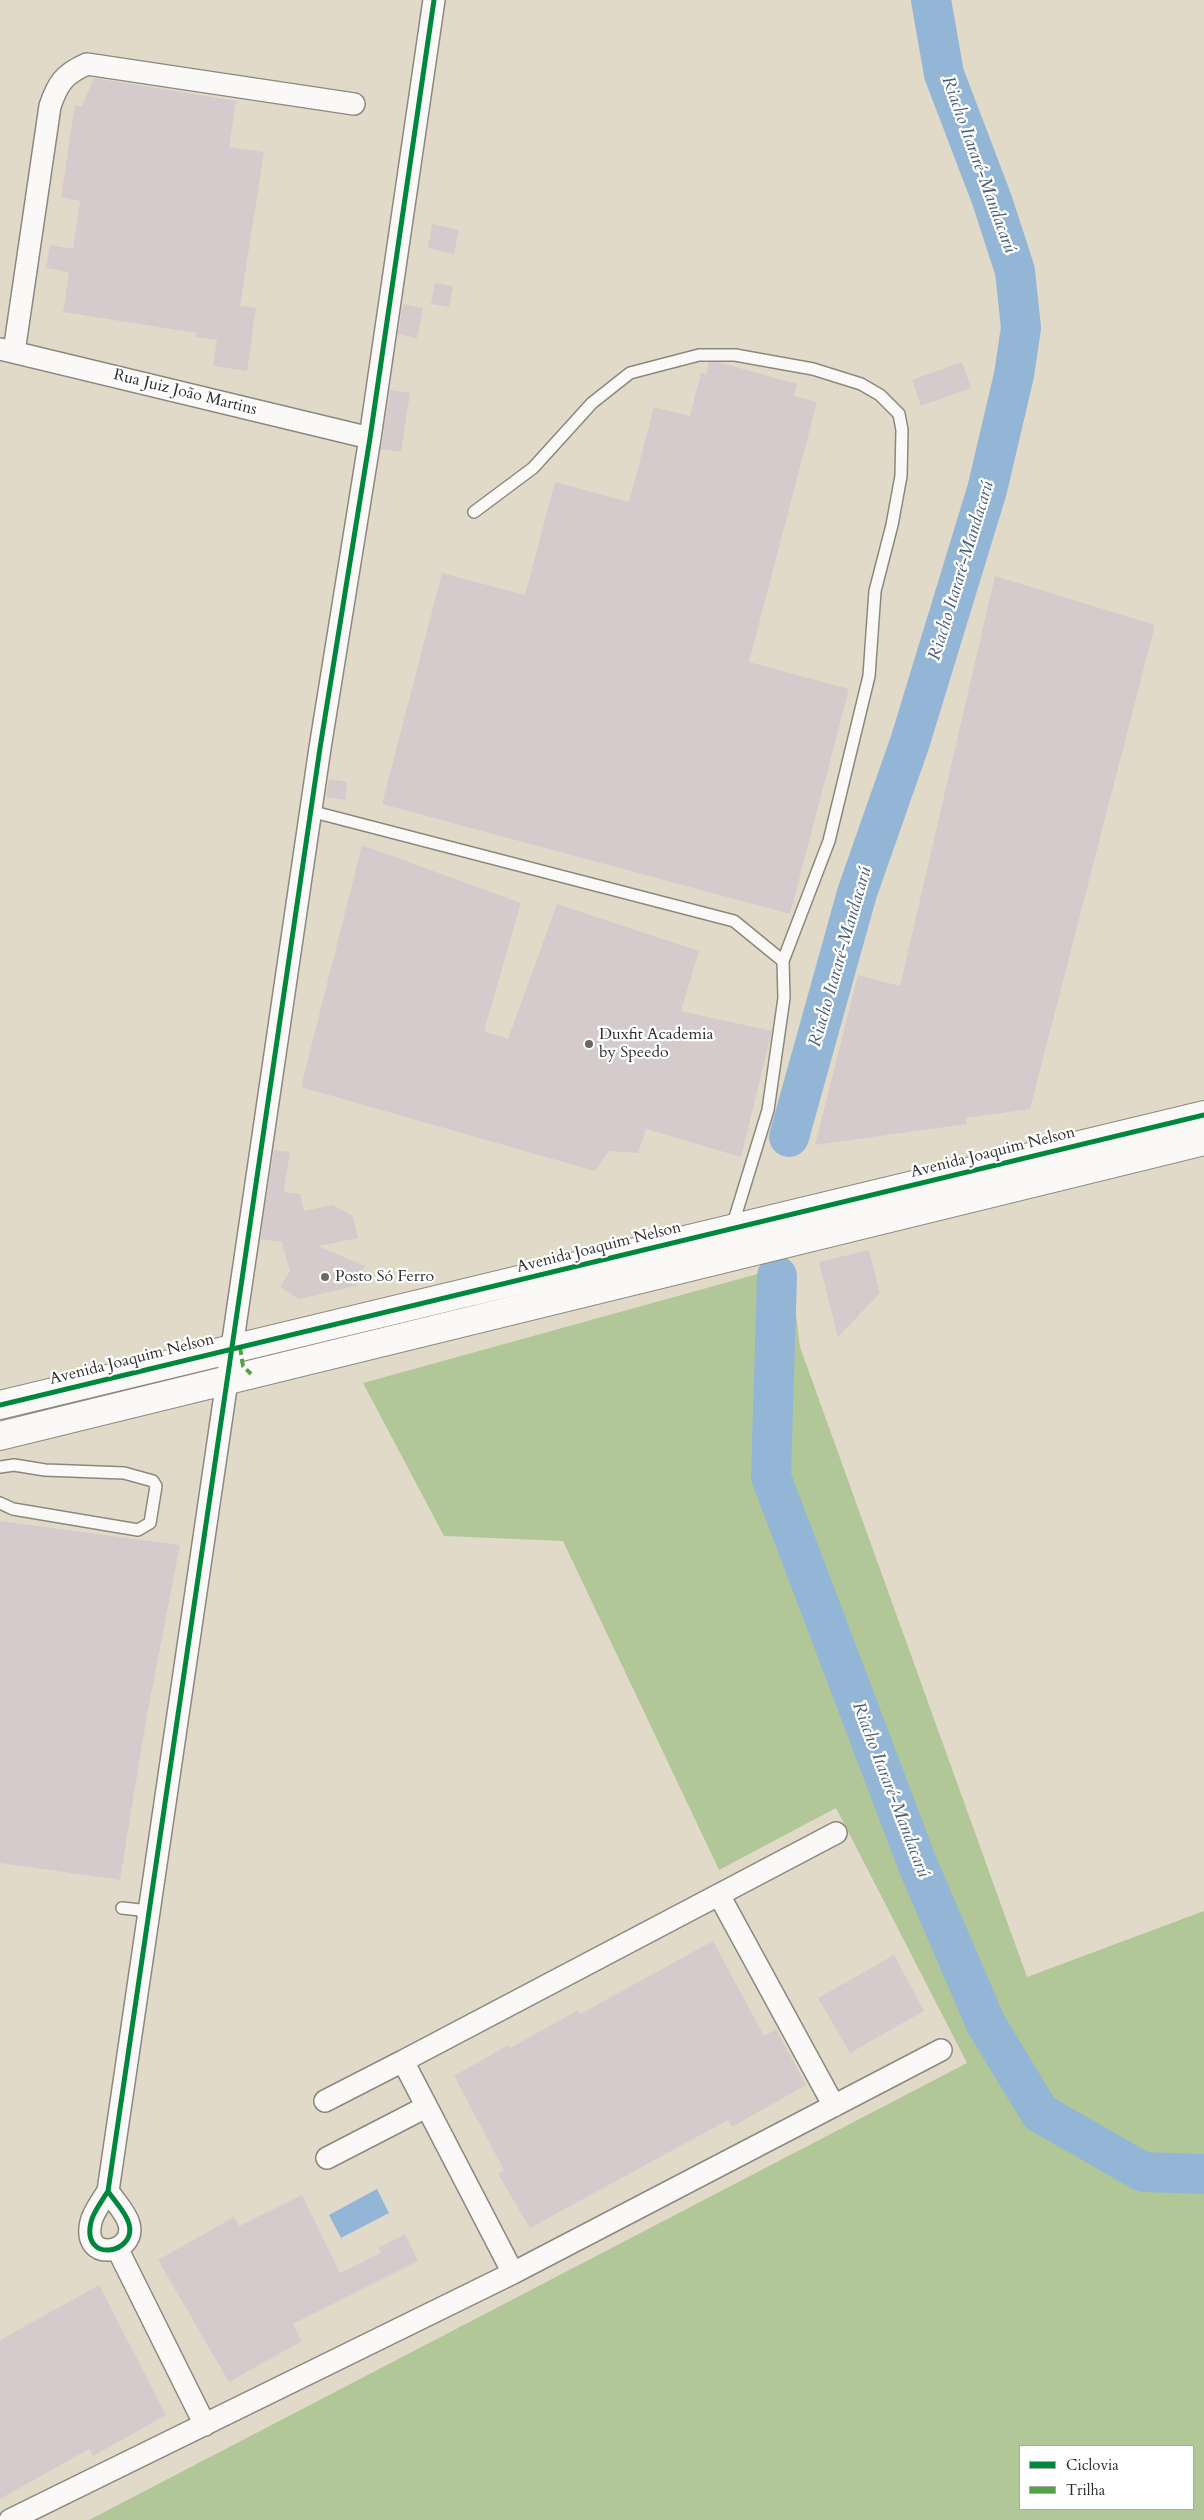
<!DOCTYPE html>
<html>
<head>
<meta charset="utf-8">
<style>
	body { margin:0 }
	#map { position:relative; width:1204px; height:2520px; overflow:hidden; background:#e2dac8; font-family:Cardo,serif }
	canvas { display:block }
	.legend { position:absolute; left:1019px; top:2445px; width:175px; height:65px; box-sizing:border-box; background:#fff; border:1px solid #aaa; margin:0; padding:6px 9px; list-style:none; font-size:15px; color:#2b2b2b }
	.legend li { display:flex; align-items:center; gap:10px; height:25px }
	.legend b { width:25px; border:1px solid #aaa }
</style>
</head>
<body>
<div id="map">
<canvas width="1204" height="2520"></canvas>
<ul class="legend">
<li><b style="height:6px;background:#00873e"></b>Ciclovia</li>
<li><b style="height:6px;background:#51a443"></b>Trilha</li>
</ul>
</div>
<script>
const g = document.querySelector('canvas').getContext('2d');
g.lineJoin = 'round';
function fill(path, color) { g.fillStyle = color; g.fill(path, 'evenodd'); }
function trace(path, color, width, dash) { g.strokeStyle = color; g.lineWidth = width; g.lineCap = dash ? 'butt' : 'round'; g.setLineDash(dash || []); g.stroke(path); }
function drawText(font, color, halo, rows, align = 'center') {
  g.font = font + ' Cardo,serif'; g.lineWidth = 4.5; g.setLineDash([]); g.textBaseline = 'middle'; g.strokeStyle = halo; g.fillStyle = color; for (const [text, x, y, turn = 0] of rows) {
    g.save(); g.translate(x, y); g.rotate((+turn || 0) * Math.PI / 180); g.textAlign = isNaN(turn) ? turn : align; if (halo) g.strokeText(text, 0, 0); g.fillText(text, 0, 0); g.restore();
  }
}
fill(new Path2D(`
	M790 1265 800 1347 1027 1977 1204 1911V2520H89L967 2063 836 1808 719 1870 563 1541 444 1536 363 1383ZM1020 2446H1193V2509H1020Z`), '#b2c798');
fill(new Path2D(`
	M377 2189 389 2213 341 2238 329 2215Z`), '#93b6d7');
trace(new Path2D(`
	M789 1137 857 893 910 742 987 490 1014 375 1021 328 1015 271 992 200 944 74 931 0
	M777 1276 771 1477 917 1863 986 2024 1040 2113 1143 2172 1204 2174`), '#93b6d7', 40);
fill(new Path2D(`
	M94 78 236 101 229 147 264 152 240 306 256 308 247 371 213 366 217 340 196 337 197 333 63 312 69 272 46 268 50 245 73 249 80 201 61 197 75 105 82 106Z
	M432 224 459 230 454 254 428 248Z
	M435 283 453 286 449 307 431 304Z
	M403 304 423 308 417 338 398 334Z
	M709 362H718L797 384 794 396 817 402 749 662 849 689 790 914 382 804 442 573 525 595 555 482 629 502 654 407 690 416 701 373 706 374Z
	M962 362 971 388 921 406 912 380Z
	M390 390 410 393 401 452 381 449Z
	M995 576 1155 625 1030 1109 966 1118 967 1124 815 1145 858 975 900 986Z
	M329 779 347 782 345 800 326 797Z
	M362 845 521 903 484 1031 508 1039 557 904 699 951 681 1011 772 1031 741 1157 646 1129 638 1153 609 1151 595 1171 301 1087Z
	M274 1150 290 1152 284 1192 300 1194 304 1211 332 1205 353 1216 358 1238 318 1246 365 1266 356 1286 299 1299 280 1287 290 1271 282 1242 260 1239Z
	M869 1250 880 1293 838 1337 819 1262Z
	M0 1521 180 1545 147 1715 120 1880 0 1863Z
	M713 1941 764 2036 776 2029 806 2085 732 2127 728 2120 530 2228 498 2174 504 2170 454 2076 508 2045 510 2048 578 2010 580 2014Z
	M894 1955 924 2011 850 2053 818 1998Z
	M302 2195 340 2273 381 2253 378 2248 405 2234 418 2261 293 2324 302 2341 229 2382 158 2260 234 2217 239 2226Z
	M99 2285 166 2415 93 2456 89 2449 0 2499V2340Z`), '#d6cbcc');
const service = new Path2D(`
	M474 512 533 468 592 403 630 373 699 355H735L813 369 861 384 880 395 899 414 902 430 901 476 892 525 875 591 869 676 829 841 783 961
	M310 811 734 921 783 961 784 998 768 1110 732 1227
	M0 1467 14 1465 45 1470 124 1473 153 1481 156 1486 150 1523 138 1530 13 1509 0 1503
	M122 1908 149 1911`);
const minor = new Path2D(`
	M0 349 370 438
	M14 352 50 106C58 83 64 74 87 64L354 104
	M719 1895 834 2106
	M325 2101 403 2061
	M327 2158 426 2107
	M108 2191C114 2201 126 2212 129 2224 137 2254 81 2264 91 2222 93 2212 102 2201 108 2191L320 748 370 438 434 0
	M117 2248 205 2425
	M513 2273 941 2050
	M10 2520 513 2273 403 2061 836 1833`);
const primary = new Path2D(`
	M0 1405 1204 1115
	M0 1436 1204 1141`);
trace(service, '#8c887f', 14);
trace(minor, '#8c887f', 24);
trace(primary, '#8c887f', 30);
trace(service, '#fbf9f7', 11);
trace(minor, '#fbf9f7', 21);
trace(primary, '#fbf9f7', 28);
trace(new Path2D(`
	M240 1347 243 1366 251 1374`), '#51a443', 4, [8, 4]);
trace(new Path2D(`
	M0 1405 1204 1115
	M108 2191C114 2201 126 2212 129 2224 137 2254 81 2264 91 2222 93 2212 102 2201 108 2191L320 748 370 438 434 0`), '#00873e', 5);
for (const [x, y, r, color] of [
	[589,1044,5,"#6b6862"],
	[325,1277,5,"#6b6862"]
]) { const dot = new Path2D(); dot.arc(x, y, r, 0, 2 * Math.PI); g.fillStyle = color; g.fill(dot); trace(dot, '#fff', 2); }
drawText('16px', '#2b2b2b', '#fff', [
	["Rua Juiz João Martins",185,393,14],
	["Avenida Joaquim Nelson",993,1153,-14],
	["Avenida Joaquim Nelson",599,1248,-14],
	["Avenida Joaquim Nelson",132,1360,-14]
]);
drawText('16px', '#2b2b2b', '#fff', [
	["Duxfit Academia",599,1035],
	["by Speedo",599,1053],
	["Posto Só Ferro",335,1277]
], 'left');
drawText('italic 18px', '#475c73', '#fff', [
	["Riacho Itararé-Mandacarú",978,165,70],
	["Riacho Itararé-Mandacarú",962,571,-73],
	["Riacho Itararé-Mandacarú",841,957,-74],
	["Riacho Itararé-Mandacarú",890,1790,69]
]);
</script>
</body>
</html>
